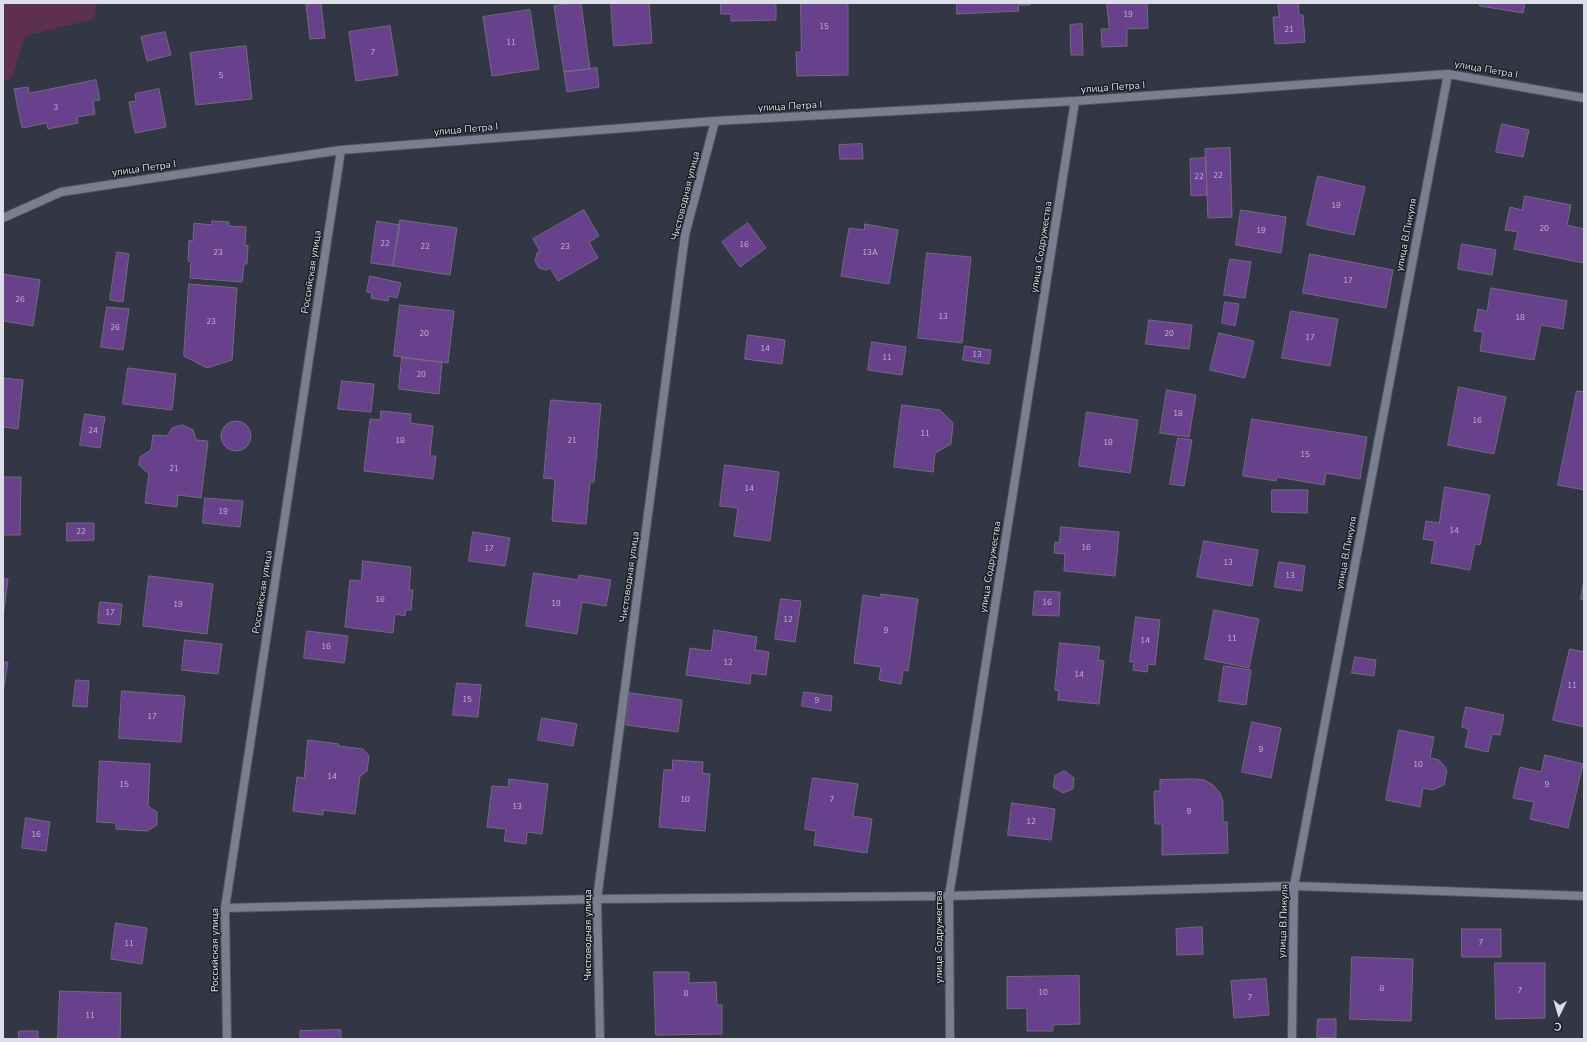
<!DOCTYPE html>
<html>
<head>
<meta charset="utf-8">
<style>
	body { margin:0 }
	#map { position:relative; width:1587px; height:1042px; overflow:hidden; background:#333644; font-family:"Nunito Sans",sans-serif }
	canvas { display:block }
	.frame { position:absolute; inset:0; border:4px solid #dcdee8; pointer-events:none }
	.north { position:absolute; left:1539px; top:994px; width:40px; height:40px; -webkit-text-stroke:3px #1c1e25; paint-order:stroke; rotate:185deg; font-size:11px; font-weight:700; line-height:16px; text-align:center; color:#dcdee8 }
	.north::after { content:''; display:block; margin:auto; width:14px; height:18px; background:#dcdee8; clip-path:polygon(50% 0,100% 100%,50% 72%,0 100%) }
</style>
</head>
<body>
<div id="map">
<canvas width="1587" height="1042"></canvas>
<div class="frame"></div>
<div class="north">С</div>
</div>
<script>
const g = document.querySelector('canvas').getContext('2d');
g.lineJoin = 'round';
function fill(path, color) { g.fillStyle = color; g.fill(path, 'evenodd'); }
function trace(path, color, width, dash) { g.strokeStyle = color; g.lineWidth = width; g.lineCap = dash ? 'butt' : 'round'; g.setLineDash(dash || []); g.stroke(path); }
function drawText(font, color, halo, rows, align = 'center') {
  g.font = font + ' "Nunito Sans",sans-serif'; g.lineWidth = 3; g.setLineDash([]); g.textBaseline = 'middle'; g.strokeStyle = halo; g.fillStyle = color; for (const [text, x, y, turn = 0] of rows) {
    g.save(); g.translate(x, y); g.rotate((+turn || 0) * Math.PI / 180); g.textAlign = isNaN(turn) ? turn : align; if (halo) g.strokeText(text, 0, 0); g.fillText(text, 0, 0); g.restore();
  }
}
fill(new Path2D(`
	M3 3H97L94 19 25 36 12 78 3 81Z`), '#5d3050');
const building = new Path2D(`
	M321 3 325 38 310 39 306 5Z
	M573 3H581L590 69 564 72 554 6Z
	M611 3H649L652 43 614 46Z
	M721 3H776V20L731 21V14H721Z
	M801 3H848V75L797 76 796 52H801Z
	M957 3H1030V5H1018L1019 11 957 14Z
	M1107 3H1147L1148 28 1127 29V46L1102 47 1101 29H1109Z
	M1278 3H1298L1299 15H1303L1305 42 1275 44 1273 17H1279Z
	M1480 3H1525L1523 13 1480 6Z
	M530 10 539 69 492 76 483 17Z
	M1082 24 1083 55H1071L1070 25Z
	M390 26 398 75 356 81 349 32Z
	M165 32 171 55 147 61 141 37Z
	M246 46 252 99 196 105 190 53Z
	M597 68 599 87 567 92 564 72Z
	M96 80 100 100 93 101 95 114 77 117 78 123 48 129 47 123 22 128 14 89 28 87 29 93Z
	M159 89 166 127 135 133 129 102 136 101 135 94Z
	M1502 124 1529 130 1523 157 1496 152Z
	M862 144 863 159H840L839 145Z
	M1230 148 1232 217 1208 218 1205 149Z
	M1206 158 1207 195 1191 196 1190 159Z
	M1318 176 1365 187 1354 235 1307 225Z
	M1525 196 1571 205 1567 225 1584 229V263L1514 249 1518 232 1505 230 1510 207 1522 210Z
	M584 210 599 236 589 242 598 258 558 281 550 268 546 270 539 268 535 261 537 253 540 251 533 239Z
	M1241 210 1286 217 1281 253 1236 245Z
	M400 220 457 228 450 275 393 266Z
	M212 221 229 222V226L246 227 245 245 248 246 247 264H244L242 282 190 278 191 262 188 261 189 240 193 241 194 223 212 225Z
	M377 221 400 225 393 266 371 263Z
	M748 223 766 248 740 267 722 242Z
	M865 224 898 230 889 284 841 276 849 228 864 230Z
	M1462 244 1496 250 1492 275 1458 269Z
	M117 252 129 254 123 302 110 300Z
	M927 253 971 257 962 343 918 338Z
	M1310 254 1393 270 1386 308 1303 293Z
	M1230 259 1251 262 1245 298 1224 295Z
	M3 274 40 280 33 326 3 321Z
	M370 276 401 283 397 298 389 296 388 301 371 298 372 293 367 292Z
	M189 284 237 288 232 360 207 368 184 356Z
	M1491 288 1567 301 1563 329 1541 325 1534 360 1480 351 1483 332 1474 331 1478 309 1487 311Z
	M1225 302 1239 304 1235 326 1222 323Z
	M400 305 454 311 448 363 394 356Z
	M107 307 129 309 123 350 101 347Z
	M1291 311 1338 319 1330 366 1282 358Z
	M1149 320 1192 325 1189 349 1146 344Z
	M1219 333 1254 341 1245 378 1210 370Z
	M748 335 785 340 782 364 745 359Z
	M872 342 906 347 902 375 868 370Z
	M965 346 991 350 989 364 963 360Z
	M402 358 442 362 439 394 399 389Z
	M128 368 176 374 172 410 123 404Z
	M3 378 23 380 18 429 3 427Z
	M342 381 374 384 371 412 338 409Z
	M1459 387 1506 397 1494 454 1448 445Z
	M1167 390 1196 395 1189 437 1160 433Z
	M1577 391 1584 392V490L1558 485Z
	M551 400 601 404 594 482H590L586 524 552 521 555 479 544 478Z
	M902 405 940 410 953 423 951 444 935 453 933 472 894 467Z
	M381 411 411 414 410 423 433 426 430 456H436L433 479 364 471 370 419 380 420Z
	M1087 412 1138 420 1130 473 1079 466Z
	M85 414 105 417 100 448 80 445Z
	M1252 419 1367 437 1360 479 1326 473 1324 485 1277 477 1276 481 1243 476Z
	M221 436a15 15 0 1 1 30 0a15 15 0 1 1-30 0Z
	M183 425 193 430 196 440 208 441 201 498 178 495 177 507 145 503 149 474 139 465 140 457 151 450 153 435 167 436 172 428Z
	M1178 438 1192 440 1184 486 1170 484Z
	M725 465 779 472 770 541 734 536 738 508 720 506Z
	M3 477H21L20 535H3Z
	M1445 487 1490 495 1480 545 1475 544 1470 570 1431 563 1435 541 1423 539 1426 521 1439 523Z
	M1272 490H1308L1307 513 1272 512Z
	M205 498 243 501 240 527 203 523Z
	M67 523H94V540L67 541Z
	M1061 527 1119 532 1115 576 1064 571 1065 554 1054 553 1055 542 1059 543Z
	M473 532 510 538 505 566 469 561Z
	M1204 541 1258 550 1252 586 1197 577Z
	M363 561 411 567 409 590H413L411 610H406L405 616 395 614 393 633 345 627 350 580 361 581Z
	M1279 562 1305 566 1302 591 1275 587Z
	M534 573 578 580 579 575 611 580 606 606 582 602 577 634 526 626Z
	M149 576 213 584 207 634 143 626Z
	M3 578 8 579 3 618Z
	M1584 580V600L1581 599Z
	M1035 591 1060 592 1059 616 1033 615Z
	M881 594 918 599 908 671 903 670 901 684 879 680 881 667 854 663 863 595 881 598Z
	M781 599 801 601 795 642 775 639Z
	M100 602 122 604 120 625 98 623Z
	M1214 610 1259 619 1249 668 1205 659Z
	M1136 617 1160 620 1155 665 1148 664 1147 672 1133 670 1134 662H1130Z
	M714 630 757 637 755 650 769 652 766 675 751 673 750 684 686 675 690 648 711 651Z
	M307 631 348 636 344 663 304 658Z
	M185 640 222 644 218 674 182 670Z
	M1060 643 1100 647 1098 660 1104 661 1099 704 1058 700 1059 691 1055 690Z
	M1570 649 1584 652V727L1553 720Z
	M1355 657 1376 660 1374 676 1352 673Z
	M3 662H8L3 693Z
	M1224 666 1251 670 1246 705 1219 701Z
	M76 680 89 681 87 707 73 706Z
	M457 683 481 685 478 717 453 715Z
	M122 691 185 696 181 742 119 738Z
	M804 692 832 696 831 711 802 706Z
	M630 693 682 700 678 732 626 725Z
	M1466 707 1504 715 1500 735 1492 734 1488 752 1465 747 1469 729 1462 727Z
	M542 718 577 724 573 746 538 740Z
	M1252 722 1281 728 1271 778 1242 772Z
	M1399 730 1434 737 1430 758 1439 760 1447 770 1444 785 1432 790 1423 788 1420 807 1386 800Z
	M308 740 339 744 338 746 363 749 369 756 367 771 360 776 355 814 323 810V815L293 811 297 777 304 778Z
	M1545 755 1583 764 1568 828 1530 819 1534 802 1513 798 1520 767 1541 772Z
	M673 760 703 762 702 773 710 774 705 831 659 827 664 770H672Z
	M100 761 150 764 148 806 157 812V825L147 831 116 829V823L97 822Z
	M1065 771 1074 778 1073 789 1063 793 1053 787 1055 776Z
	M813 778 858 784 853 816 872 819 867 853 814 845 816 831 805 829Z
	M509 779 548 784 542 834 527 832 526 844 504 841 506 829 487 827 492 786 508 787Z
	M1194 779 1204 780 1213 785 1220 793 1223 802V822H1227L1228 853 1162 855V824H1155L1154 791H1160V780Z
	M1012 803 1055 809 1051 840 1008 835Z
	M26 818 50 822 46 851 22 848Z
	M116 923 147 928 142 964 111 959Z
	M1202 927 1203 954 1177 955 1176 929Z
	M1462 929H1501V957H1462Z
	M1352 957 1413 959 1411 1021 1350 1019Z
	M1495 963H1545V1018L1496 1019Z
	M654 972H689V983L716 982 717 1005H722V1034L656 1035Z
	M1079 976 1080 1024 1053 1025V1031H1027V1008L1007 1009V977Z
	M1266 979 1269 1015 1234 1018 1231 981Z
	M60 991 121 993 120 1039H58Z
	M1318 1019H1336V1038L1317 1037Z
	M341 1030V1039H300V1031Z
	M19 1031H38V1039H19Z`);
fill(building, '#67418b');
trace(building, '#736b7b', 1);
const minor = new Path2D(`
	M3 218 61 192 341 150 715 121 1075 101 1448 74 1584 98
	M225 908 597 899 949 896 1294 886 1584 896
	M227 1039 225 908 341 150
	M600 1039 597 899 685 235 715 121
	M950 1039 949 896 1075 101
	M1292 1039 1294 886 1448 74`);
trace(minor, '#515460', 10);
trace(minor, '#7a7e8f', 8);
drawText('8px', '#bfb7d1', null, [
	["19",1128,15],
	["15",824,27],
	["21",1289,30],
	["11",511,43],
	["7",373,53],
	["5",221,76],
	["3",56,108],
	["22",1218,176],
	["22",1199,177],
	["19",1336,206],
	["20",1544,229],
	["19",1261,231],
	["22",385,244],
	["16",744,245],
	["22",425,247],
	["23",565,247],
	["23",218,253],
	["13А",870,253],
	["17",1348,281],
	["26",20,300],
	["13",943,317],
	["18",1520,318],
	["23",211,322],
	["26",115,328],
	["20",424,334],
	["20",1169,334],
	["17",1310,338],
	["14",765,349],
	["13",977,355],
	["11",887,358],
	["20",421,375],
	["18",1178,414],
	["16",1477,421],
	["24",93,431],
	["11",925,434],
	["18",400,441],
	["21",572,441],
	["18",1108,443],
	["15",1305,455],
	["21",174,469],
	["14",749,489],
	["19",223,512],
	["14",1454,531],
	["22",81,532],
	["16",1086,548],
	["17",489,549],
	["13",1228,563],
	["13",1290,576],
	["16",380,600],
	["16",1047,603],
	["19",556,604],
	["19",178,605],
	["17",110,613],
	["12",788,620],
	["9",886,631],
	["11",1232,639],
	["14",1145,641],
	["16",326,647],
	["12",728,663],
	["14",1079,675],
	["11",1572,686],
	["15",467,700],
	["9",817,701],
	["17",152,717],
	["9",1261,750],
	["10",1418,765],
	["14",332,777],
	["15",124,785],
	["9",1547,785],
	["10",685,800],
	["7",832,800],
	["13",517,807],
	["9",1189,812],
	["12",1031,822],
	["16",36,835],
	["7",1481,943],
	["11",129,944],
	["8",1382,989],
	["7",1520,991],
	["10",1043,993],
	["8",686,994],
	["7",1250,998],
	["11",90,1016]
]);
drawText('10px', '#dcdee8', '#1c1e25', [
	["улица Петра I",1486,70,10],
	["улица Петра I",1113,88,-4],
	["улица Петра I",790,107,-3],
	["улица Петра I",466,130,-5],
	["улица Петра I",144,169,-8],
	["Чистоводная улица",686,196,-76],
	["улица В.Пикуля",1407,235,-79],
	["улица Содружества",1042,247,-81],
	["Российская улица",312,272,-81],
	["улица В.Пикуля",1347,553,-79],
	["улица Содружества",991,567,-81],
	["Чистоводная улица",630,577,-82],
	["Российская улица",263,592,-81],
	["улица В.Пикуля",1284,921,-88],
	["Чистоводная улица",589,935,-90],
	["улица Содружества",940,937,-90],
	["Российская улица",216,950,-90]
]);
</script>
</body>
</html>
